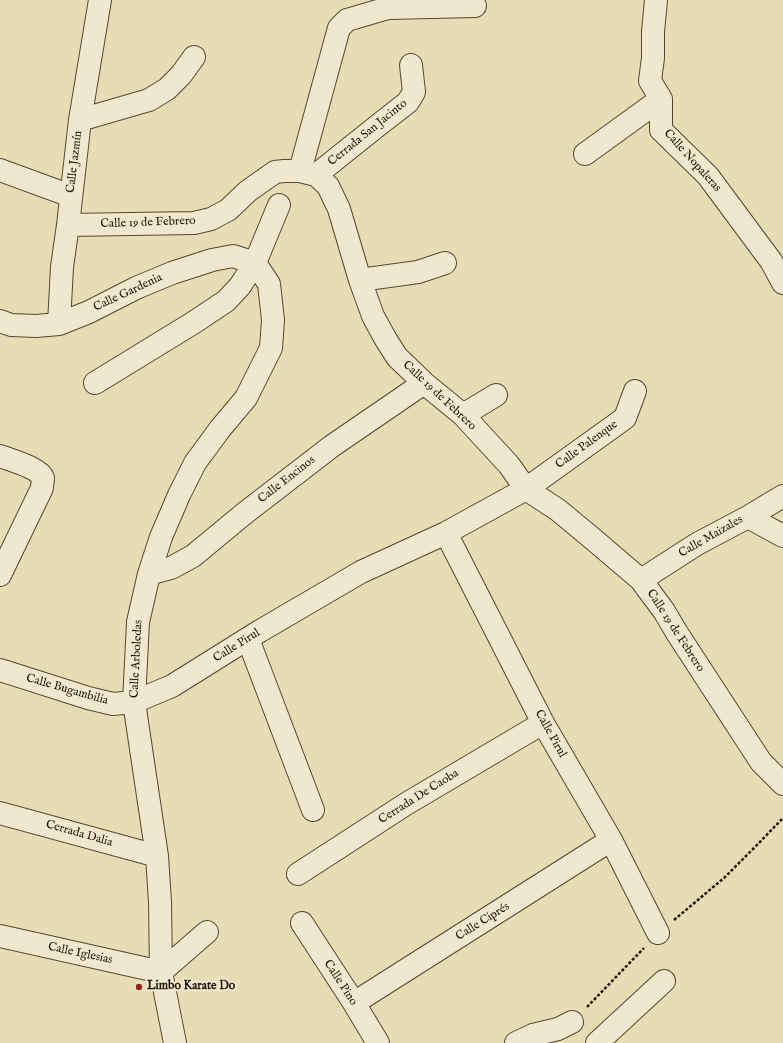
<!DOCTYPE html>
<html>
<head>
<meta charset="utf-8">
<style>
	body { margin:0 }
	canvas { display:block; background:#e7dcb4 }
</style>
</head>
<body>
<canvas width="783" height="1043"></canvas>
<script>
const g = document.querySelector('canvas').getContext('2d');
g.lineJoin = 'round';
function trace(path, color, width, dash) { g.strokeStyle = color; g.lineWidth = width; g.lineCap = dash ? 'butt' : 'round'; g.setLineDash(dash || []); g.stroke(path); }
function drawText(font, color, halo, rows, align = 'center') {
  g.font = font + ' "IM FELL English",serif'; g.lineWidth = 4; g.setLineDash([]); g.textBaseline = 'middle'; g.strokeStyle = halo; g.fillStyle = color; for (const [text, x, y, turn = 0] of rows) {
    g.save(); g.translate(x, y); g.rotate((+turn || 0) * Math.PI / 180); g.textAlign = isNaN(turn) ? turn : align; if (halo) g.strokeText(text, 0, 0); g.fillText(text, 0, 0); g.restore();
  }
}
const minor = new Path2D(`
	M656 0 653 32V58L650 81 661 99V130L708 176 771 261 783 283
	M80 120 149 100 167 89 181 75 194 57
	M585 154 661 99
	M0 170 71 196
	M300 171 339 28 347 20 388 8 475 6
	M316 175 376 127 408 102 414 92 411 65
	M68 225 194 223 211 219 228 210 248 191 275 172 284 171H300L316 175 328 186 339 209 360 280 373 316 385 338 397 357 424 383 463 415 509 465 526 489 558 510 593 539 641 580 664 611 677 633 761 762 783 784
	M360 280 418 272 445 263
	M0 321 11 325 36 326 59 324 89 312 136 288 172 273 212 260 233 256 255 263 269 284 273 320 271 348 246 398 220 429 195 463 179 495 161 537 149 574 138 622 134 702 157 856 160 902 161 972 175 1043
	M59 324 62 267 68 225 80 120 100 0
	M95 383 193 323 226 301 240 286 255 263 279 205
	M463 415 496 395
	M0 456C10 460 40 468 43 478 43 481 42 485 42 488L0 575
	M748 517 783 536
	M446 533 543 723 611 840 658 933
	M149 574 171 568 193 556 245 513 332 446 424 383
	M641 580 697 544 748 517 783 496
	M248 639 313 810
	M0 670 88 698 113 704 134 702 172 686 260 631 361 572 446 533 526 489 625 418 635 391
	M0 813 157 856
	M298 874 406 804 543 723
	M302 923 354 1003 378 1043
	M0 936 161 972
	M161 972 207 932
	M354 1003 611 840
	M516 1043 533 1035 558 1029 572 1022
	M597 1043 664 981`);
trace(minor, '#544732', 24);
trace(new Path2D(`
	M674 920 724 878 754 848 783 818
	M587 1007 644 948`), '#231506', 2.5, [3, 2]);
trace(minor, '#efe8ce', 22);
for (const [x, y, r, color] of [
	[139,987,4,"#8f2418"]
]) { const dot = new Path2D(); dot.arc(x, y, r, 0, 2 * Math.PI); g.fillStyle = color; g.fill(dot); trace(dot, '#efe8ce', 1.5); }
drawText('12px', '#231506', '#efe8ce', [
	["Cerrada San Jacinto",368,133,-39],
	["Calle Nopaleras",692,161,48],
	["Calle Jazmín",75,162,-83],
	["Calle 19 de Febrero",148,223,-2],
	["Calle Gardenia",128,293,-25],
	["Calle 19 de Febrero",439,396,43],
	["Calle Palenque",587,445,-36],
	["Calle Encinos",287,480,-38],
	["Calle Maizales",711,537,-30],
	["Calle 19 de Febrero",675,631,57],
	["Calle Pirul",237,646,-32],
	["Calle Arboledas",137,659,-87],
	["Calle Bugambilia",67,690,16],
	["Calle Pirul",550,734,61],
	["Cerrada De Caoba",419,797,-32],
	["Cerrada Dalia",79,834,16],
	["Calle Ciprés",483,922,-32],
	["Calle Iglesias",80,954,12],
	["Calle Pino",340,983,57]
]);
drawText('bold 12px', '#231506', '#efe8ce', [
	["Limbo Karate Do",147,987]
], 'left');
</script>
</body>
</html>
